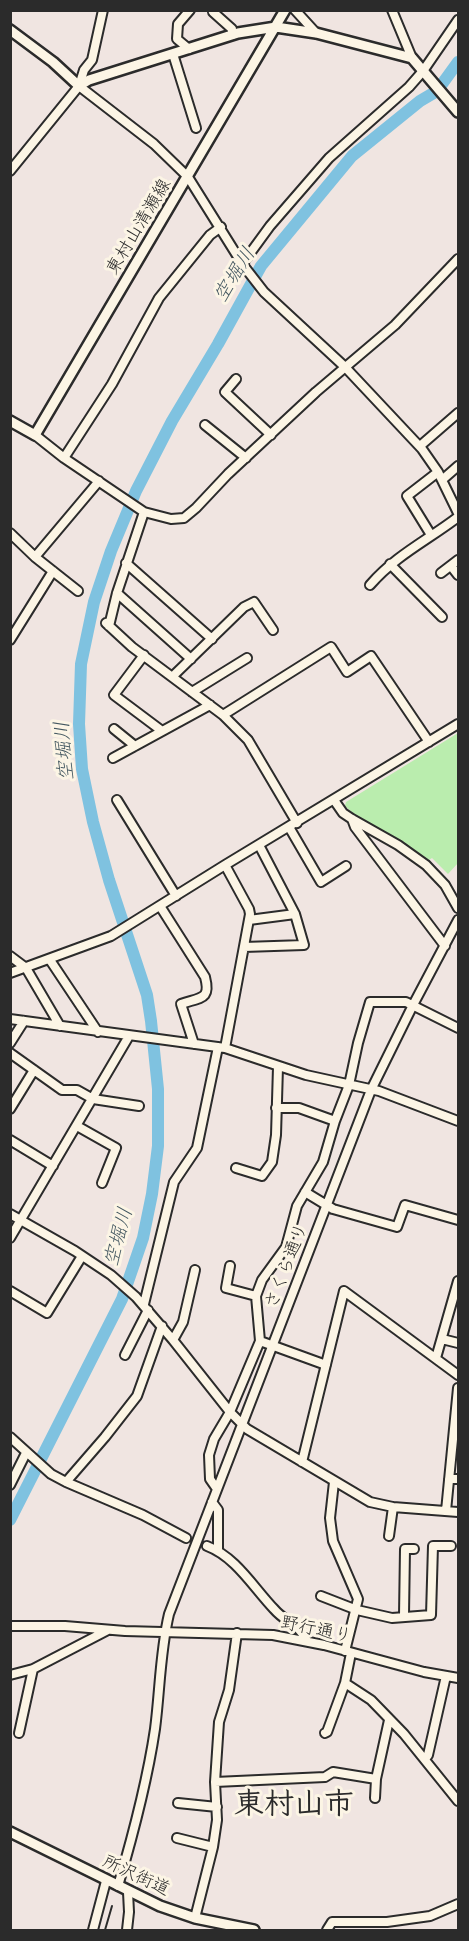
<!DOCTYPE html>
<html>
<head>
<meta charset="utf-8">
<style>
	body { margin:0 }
	#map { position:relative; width:469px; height:1941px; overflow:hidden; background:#f0e5e1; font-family:"Shantell Sans",sans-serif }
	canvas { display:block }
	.frame { position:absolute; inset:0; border:12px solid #2b2b2b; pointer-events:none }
</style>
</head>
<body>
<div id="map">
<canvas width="469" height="1941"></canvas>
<div class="frame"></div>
</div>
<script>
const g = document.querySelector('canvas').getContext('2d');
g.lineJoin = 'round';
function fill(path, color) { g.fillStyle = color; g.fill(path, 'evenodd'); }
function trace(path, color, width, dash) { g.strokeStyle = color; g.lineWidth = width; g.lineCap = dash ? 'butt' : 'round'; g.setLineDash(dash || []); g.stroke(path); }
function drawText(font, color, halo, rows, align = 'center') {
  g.font = font + ' "Shantell Sans","Klee One",sans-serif'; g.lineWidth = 6; g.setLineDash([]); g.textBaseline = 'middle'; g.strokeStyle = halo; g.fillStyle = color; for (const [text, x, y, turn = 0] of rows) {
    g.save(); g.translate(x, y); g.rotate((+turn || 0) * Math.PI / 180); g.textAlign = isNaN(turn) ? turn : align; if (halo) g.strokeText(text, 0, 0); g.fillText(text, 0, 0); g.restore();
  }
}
fill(new Path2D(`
	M458 733V863L448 874 432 858 429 860 355 815 345 806 346 802Z`), '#baedae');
trace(new Path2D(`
	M10 1520 122 1299 143 1238 152 1194 158 1146V1089L151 1021 147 995 109 880 93 822 82 769 79 724 81 664 94 602 111 551 136 491 172 421 218 344 261 266 352 156 420 101 437 91 458 62`), '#7fc2e0', 12);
trace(new Path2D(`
	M186 1538 207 1546`), '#c9c0bd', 8, [8, 4]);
const minor = new Path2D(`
	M295 10 316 33
	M392 10 412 58
	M213 12 232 29V35
	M189 49 177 39 178 24 190 10
	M173 54 196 128
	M79 86 154 144 188 177 243 265 264 292 345 367 422 449 438 472 458 513
	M10 171 79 86 84 70 92 60 103 10
	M243 263 270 226 329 158 409 87 423 71 458 20
	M236 379 225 392 271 435
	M205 425 246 458
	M35 435 64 458 144 512 171 519 184 518 196 508 228 474 316 392 395 325 458 259
	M420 446 458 413
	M64 458 112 384 159 298 210 235 221 227
	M442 480 458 466
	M10 533 35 557 78 591
	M431 535 407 496 438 472
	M35 557 99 481
	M126 563 212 639
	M390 564 442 617
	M451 566 458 575
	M441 573 458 560
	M370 585C396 555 428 540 458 517
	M117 593 191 659
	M106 623 132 647 223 715 248 740 297 823
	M109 626 117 593 144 512
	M10 640 53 571
	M144 655 114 695 162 731
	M173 676 244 607 254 602 273 630
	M192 692 247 658
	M223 715 331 647 347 672 371 656 429 742
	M114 729 135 746
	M113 758 210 705
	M117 800 176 896
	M334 800 343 813 352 819 398 845 426 865 445 885 458 908
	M352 819 355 827 445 946
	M289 827 321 882 346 866
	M160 906 205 977C211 1000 201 997 181 1004L194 1044
	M249 920 295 914
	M244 947 304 945 295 914 259 845
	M10 956 26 968 60 1026
	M50 960 98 1032
	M10 973 111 936 225 865 458 724
	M10 1019 225 1048 306 1075 379 1091 458 1121
	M10 1043 24 1021
	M225 1048 250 914 249 909 225 865
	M10 1053 62 1090H77L93 1099 139 1106
	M276 1108H299L335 1121
	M10 1109 34 1070
	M77 1126 116 1148 102 1183
	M10 1140 53 1166
	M236 1168 262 1176 272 1162 276 1135 278 1067
	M305 1192 333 1209 397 1227 405 1205 458 1220
	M10 1214 75 1251 111 1275 136 1297 173 1340 230 1412 247 1429 370 1502 393 1507 458 1512
	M10 1238 129 1036
	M230 1266 226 1288 256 1296
	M10 1291 47 1313 82 1256
	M144 1304 174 1182 197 1148 218 1047
	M442 1339 458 1343
	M173 1340 183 1322 195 1270
	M260 1341 326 1365
	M125 1355 148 1310
	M436 1358 458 1281
	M10 1437 51 1474 66 1482 143 1515 186 1538
	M302 1462 344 1291 458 1375
	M449 1479H458
	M66 1482 105 1437 137 1396 162 1326
	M334 1482 330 1518 333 1541 358 1599 345 1651
	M10 1485 26 1453
	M217 1489 210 1479 209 1455 214 1439 230 1412 260 1341 256 1296 262 1280 286 1247 297 1206 323 1162 335 1121 349 1085 358 1043 370 1002H406L458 1028
	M212 1502 218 1510V1551
	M446 1511 458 1388
	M389 1536 393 1507
	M207 1546C236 1557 253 1587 274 1609 286 1623 298 1623 307 1641
	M321 1596 357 1610 392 1618 431 1615 433 1546H451
	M404 1615 405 1549H414
	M10 1626H65L125 1631 273 1635 324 1645 424 1672 458 1678
	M351 1653 345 1683 371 1700 404 1734 458 1801
	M10 1675 33 1669 108 1630
	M19 1733 33 1669
	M325 1733 327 1732 345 1683
	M425 1759 428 1755 446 1676
	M215 1782 325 1777 333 1772 376 1779
	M375 1798 376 1779 389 1720
	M178 1803 217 1807
	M177 1838 213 1847
	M118 1886C133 1835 147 1783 155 1729 160 1691 160 1652 169 1614L371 1090 413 1005 458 920
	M195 1918 213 1847 217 1820 215 1782 219 1722 229 1690 237 1633
	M93 1930 106 1881
	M127 1930 129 1912 128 1892
	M327 1930 332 1922H387L430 1916 458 1904`);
const major = new Path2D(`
	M10 30 53 62 79 86 89 80 238 33 276 27 316 33 412 58 458 112
	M10 421 35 435 285 10
	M10 1832 160 1906 195 1918 254 1930`);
trace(minor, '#2b2b2b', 12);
trace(major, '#2b2b2b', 14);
trace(minor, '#fcf5e5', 8);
trace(major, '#fcf5e5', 9);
trace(new Path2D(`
	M105 1930 112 1906`), '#2b2b2b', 2);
drawText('18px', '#2b2b2b', '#fcf5e5', [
	["東村山清瀬線",139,227,-59],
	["さくら通り",287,1266,-69],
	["野行通り",316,1630,12],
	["所沢街道",136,1876,25]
]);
drawText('italic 20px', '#445861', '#fcf5e5', [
	["空堀川",235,275,-58],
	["空堀川",65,751,-95],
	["空堀川",119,1237,-75]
]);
drawText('bold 30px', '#2b2b2b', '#fcf5e5', [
	["東村山市",294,1805]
]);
</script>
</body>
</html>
